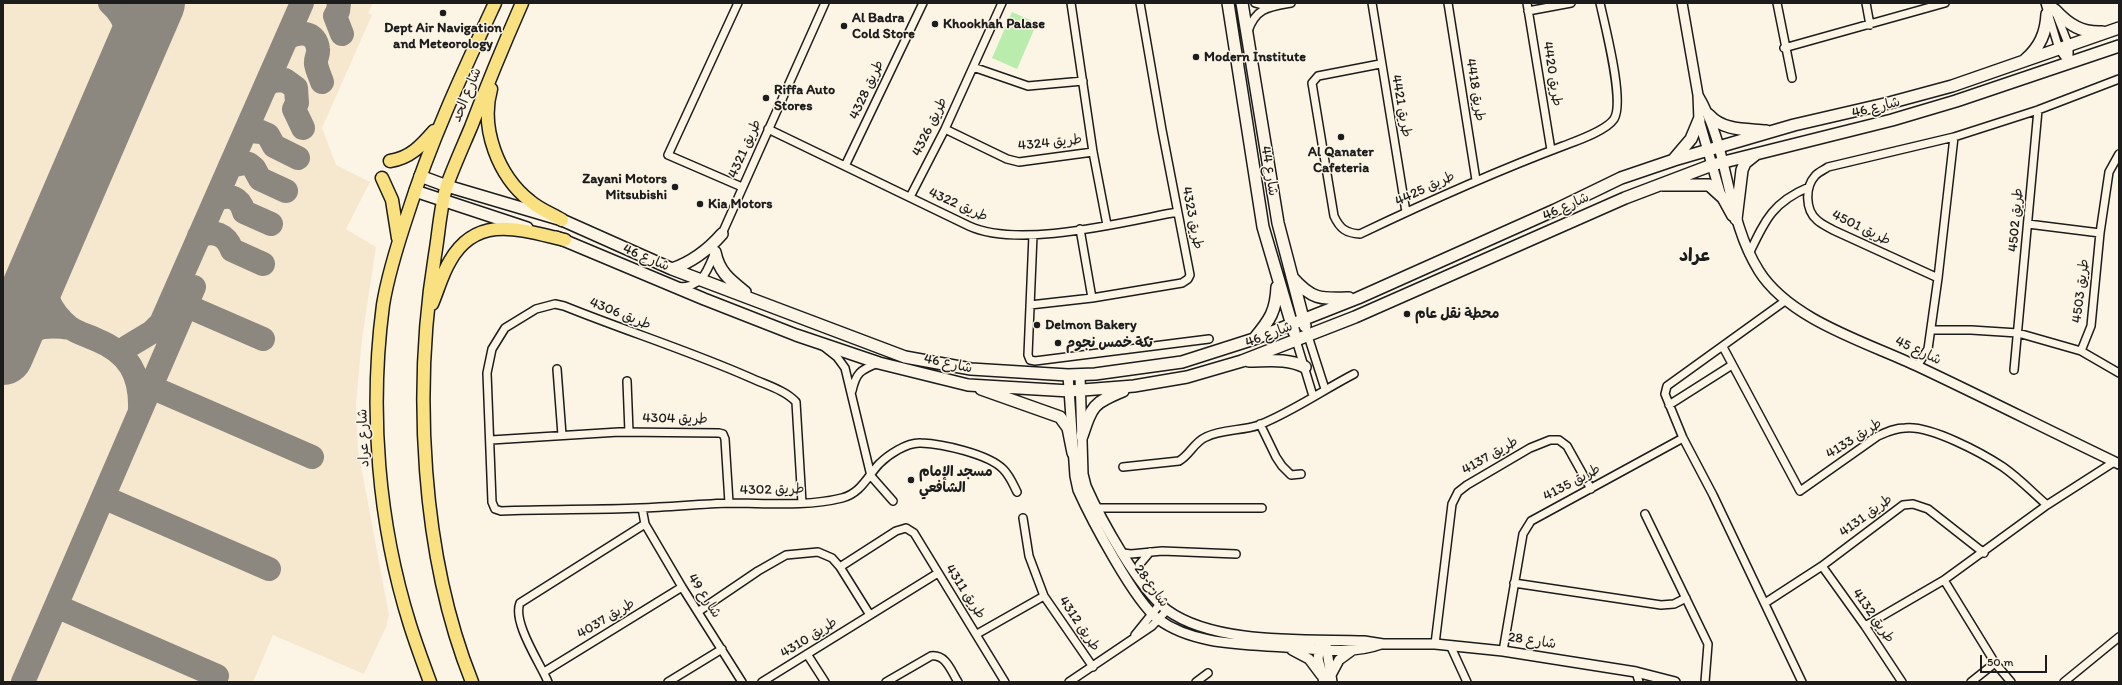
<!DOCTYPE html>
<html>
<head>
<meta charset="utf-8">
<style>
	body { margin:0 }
	#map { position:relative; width:2122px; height:685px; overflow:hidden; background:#fcf5e5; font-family:Itim,sans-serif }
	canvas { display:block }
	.frame { position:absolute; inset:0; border:4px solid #1c1c1c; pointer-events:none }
	.scale { position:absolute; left:1980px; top:655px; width:67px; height:18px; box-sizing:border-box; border:2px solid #1c1c1c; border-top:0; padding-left:5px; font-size:12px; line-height:14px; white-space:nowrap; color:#1c1c1c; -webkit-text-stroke:3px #fcf5e5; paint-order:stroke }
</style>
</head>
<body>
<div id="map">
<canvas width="2122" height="685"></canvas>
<div class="frame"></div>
<div class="scale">50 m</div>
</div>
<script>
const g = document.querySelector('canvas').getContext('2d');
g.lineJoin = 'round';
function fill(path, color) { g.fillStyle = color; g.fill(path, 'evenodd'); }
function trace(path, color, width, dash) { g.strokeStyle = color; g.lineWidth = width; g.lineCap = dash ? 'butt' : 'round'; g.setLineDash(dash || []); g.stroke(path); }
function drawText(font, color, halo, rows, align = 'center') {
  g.font = font + ' Itim,"Playpen Sans Arabic",sans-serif'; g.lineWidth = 3; g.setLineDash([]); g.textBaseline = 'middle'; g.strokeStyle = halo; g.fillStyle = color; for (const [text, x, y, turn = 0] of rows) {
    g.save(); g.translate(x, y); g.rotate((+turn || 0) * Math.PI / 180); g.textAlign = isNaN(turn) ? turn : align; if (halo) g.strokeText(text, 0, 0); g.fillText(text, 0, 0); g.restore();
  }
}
fill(new Path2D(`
	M3 3H373L368 13 372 15 322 128 336 165 370 182 346 229 376 247 362 339 356 404 358 450 389 615 386 627 364 674 273 635 253 682H3Z`), '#f6e8ce');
fill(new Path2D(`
	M1012 12 1037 23 1017 69 992 58Z`), '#b9ecad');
trace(new Path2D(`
	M110 3C129 20 130 39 130 63
	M339 3 338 11 335 16 342 34
	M287 38C299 31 316 31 318 49 319 54 315 59 316 64 317 70 320 76 322 82
	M266 86 271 81 285 80 296 88 297 103 294 109 303 128
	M245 133 251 131 261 132 268 135 274 146 298 158
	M230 166 244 163 249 164 254 168 260 179 286 191
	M216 199C230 194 240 197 244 212L271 224
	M199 236C214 230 226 234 232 250L263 264
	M42 266C42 291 49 311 69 327 77 333 89 336 97 340 129 353 141 375 140 409
	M187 306 263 339
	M127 347 152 332 161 323 302 3
	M6 348C27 329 41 323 70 328
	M151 387 312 457
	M103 497 269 569
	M56 606 217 676
	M23 682 194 287`), '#8c8880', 24);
trace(new Path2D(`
	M3 355 155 3`), '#8c8880', 60);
const minor = new Path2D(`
	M738 3 668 155 742 187
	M1071 3 1093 152 1107 225
	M1255 3 1269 7
	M1372 3 1406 212
	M1448 3 1476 180
	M1527 3 1551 150
	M1777 3 1792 78
	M1866 3 1870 25
	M2045 3 2059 49 2069 63
	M2052 3 2069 46V63
	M1528 11 1571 3
	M1248 31C1256 8 1268 7 1291 3
	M1784 48 1945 3
	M1380 64 1318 76 1312 83 1334 216C1340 229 1346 233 1360 234 1427 202 1494 172 1563 146 1576 141 1606 131 1614 119 1625 102 1605 26 1600 3
	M973 67 1028 86 1083 81
	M768 129 969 226C1019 249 1123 222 1177 212
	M945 129 1007 159 1019 162 1093 152
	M845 166 923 3
	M910 197 945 129 1002 3
	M2028 224 2100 233
	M1080 229 1092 298
	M1033 235 1028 355 1030 360 1035 361 1209 339
	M721 236 825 3
	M1749 254C1765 220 1773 202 1809 187
	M1938 278 1833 230C1828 227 1821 224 1817 220 1805 210 1805 187 1815 176 1818 172 1824 170 1828 167L1954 137 2038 110 2119 79
	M679 287C703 287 707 271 715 252
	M1785 301 1667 386 1665 394 1683 438 1713 495 1802 682
	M1030 305 1092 298 1182 283 1188 279 1190 275 1162 130 1140 3
	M1931 330H1971L2018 333 2081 351 2119 373
	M1308 336 1325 389
	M1296 340 1313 396
	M823 346 837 357 845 368 871 476 893 501
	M1723 347 1800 491 1878 436C1887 432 1895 428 1905 428 1930 425 1982 453 2003 467 2019 478 2033 493 2047 505
	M2081 351 2091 326 2100 233 2109 172 2119 154
	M1917 366 1928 349 1938 278 1954 137
	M557 369 562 435
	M2014 370 2038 110
	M627 381 629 432
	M852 391C856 373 860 370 878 363
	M1669 405 1732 365
	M1260 424 1276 457 1282 466 1291 475 1301 474
	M491 440 619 432 719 433 723 434 725 439 729 503
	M1123 467 1179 461C1190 455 1194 442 1206 437 1222 429 1242 431 1259 425 1292 412 1323 390 1354 374
	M802 503 796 402C785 390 766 385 751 378 690 351 626 331 564 306L555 304 536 309 505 328 492 349 487 373 492 502 495 509 501 511C548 509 594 510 640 508 670 507 700 504 730 503 767 503 806 507 842 498 861 493 867 477 879 464 888 455 907 442 921 443 943 444 988 454 1003 469 1010 476 1013 484 1017 492
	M642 508 645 524 682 587 742 682
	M1097 508H1262
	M1645 514 1708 644 1705 682
	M1023 518 1029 556 1044 596 1093 667
	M1123 553 1131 554 1162 551 1236 554
	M1822 566 1865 626 1902 682
	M840 567 870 615
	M1138 577 1139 565 1150 552
	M1944 580 1995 663 2011 682
	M1514 583 1661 605 1674 604 1686 598
	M1765 603 1822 566 1903 505 1913 504 1928 509 1984 553
	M699 611 758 571 786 555 818 552 832 558 840 567 896 531 906 528 914 533 1005 682
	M1865 626 1944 580 2047 505 2114 462
	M977 634 1044 596
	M1135 635 1160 604
	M1435 644 1452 504 1458 492 1467 485 1530 448 1550 440H1559L1567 446 1591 489
	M1450 645 1467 682
	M1503 651 1523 534 1531 521 1683 438
	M807 654 825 682
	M544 672 682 587
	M1636 672 1639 682
	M548 682C540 663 512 622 520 603L645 524
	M668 682 722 649
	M762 682 938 573
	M886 682 931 656C946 654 951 671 958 682
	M1069 682 1152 626 1167 610
	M1196 682 1208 673
	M1971 682 1995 663
	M2064 682 2119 637`);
const tertiary = new Path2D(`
	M1682 3 1698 95 1699 120 1721 196 1732 216
	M1698 95C1730 149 1725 217 1759 271 1790 320 1866 342 1917 366 1985 398 2052 432 2119 464
	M1068 375 1075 476 1078 490C1091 519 1135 602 1158 619 1193 645 1243 644 1285 647 1315 649 1352 655 1381 644
	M1080 375 1083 474 1086 486C1100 518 1139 589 1167 610 1215 645 1306 639 1364 641L1383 644H1435L1503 651 1636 672 1675 682
	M1320 645 1318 659 1324 682
	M1326 645 1332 682
	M1292 650 1309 659 1321 675
	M1330 677 1339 660 1354 649`);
const secondary = new Path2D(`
	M1228 3 1263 227 1294 332
	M1242 3 1278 223 1305 326
	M2055 10C2069 25 2082 33 2102 32
	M2025 60C2040 47 2046 33 2047 14
	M1709 115C1723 131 1747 129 1766 131
	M1674 159 1691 139 1699 120
	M420 176 447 186 562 220 672 269 905 357 971 369 1068 375 1095 374 1182 362 1254 339 1358 298 1555 210 1621 178 1674 160 1794 125 1889 103 1952 86 2119 28
	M1663 185H1709L1721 196
	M415 191 527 228
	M1736 219 1742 170 1745 163 1755 155
	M556 237 704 299 796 335 879 363 968 385 1070 391 1134 386 1187 377 1242 361 1355 317 1625 198 1712 165 1892 120 1956 101 2119 46
	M715 252C719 272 730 280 745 292
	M672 269C692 262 708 250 722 234
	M1292 277C1312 300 1321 299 1349 298
	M1254 339C1270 320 1276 311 1277 287
	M1249 361C1268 361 1287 358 1305 367
	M981 389 1060 417 1068 428 1073 453
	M1082 436C1092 406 1093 403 1123 391`);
const primary = new Path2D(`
	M491 89C480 128 498 176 530 201 539 209 552 214 562 220
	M390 161C410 158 421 146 434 131
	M382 178 392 200 398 238
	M432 304C438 290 442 274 450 261 477 213 522 230 565 240
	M430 682C423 663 416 644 410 625 378 523 369 411 383 305 388 274 398 243 408 213 431 140 463 72 495 3
	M472 682C421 555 413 389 435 255 439 232 440 207 447 185 454 166 463 146 471 127 487 85 504 44 522 3`);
trace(minor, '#1c1c1c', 10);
trace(tertiary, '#1c1c1c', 12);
trace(secondary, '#1c1c1c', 14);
trace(primary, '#1c1c1c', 15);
trace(minor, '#fcf5e5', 7);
trace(tertiary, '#fcf5e5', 9);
trace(secondary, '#fcf5e5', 11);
trace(primary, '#f9e181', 12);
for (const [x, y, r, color] of [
	[443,13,4,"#1c1c1c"],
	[935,24,4,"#1c1c1c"],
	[844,26,4,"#1c1c1c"],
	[1196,57,4,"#1c1c1c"],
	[766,98,4,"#1c1c1c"],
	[1341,137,4,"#1c1c1c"],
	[675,187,4,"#1c1c1c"],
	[700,204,4,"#1c1c1c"],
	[1407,314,4,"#1c1c1c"],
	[1037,325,4,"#1c1c1c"],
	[1058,343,4,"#1c1c1c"],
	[911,480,4,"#1c1c1c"]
]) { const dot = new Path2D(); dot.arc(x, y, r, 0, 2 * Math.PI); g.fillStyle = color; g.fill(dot); trace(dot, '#fcf5e5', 1.5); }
drawText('bold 14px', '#1c1c1c', '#fcf5e5', [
	["Al Badra",852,18],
	["Cold Store",852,34],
	["Khookhah Palase",943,24],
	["Dept Air Navigation",443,28,"center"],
	["and Meteorology",443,44,"center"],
	["Modern Institute",1204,57],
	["Riffa Auto",774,90],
	["Stores",774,106],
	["Al Qanater",1341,152,"center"],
	["Cafeteria",1341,168,"center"],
	["Zayani Motors",667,179,"right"],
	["Mitsubishi",667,195,"right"],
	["Kia Motors",708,204],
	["محطة نقل عام",1415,314],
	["Delmon Bakery",1045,325],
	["تكة خمس نجوم",1066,343],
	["مسجد الإمام",919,472],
	["الشافعي",919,488]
], 'left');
drawText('14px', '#1c1c1c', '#fcf5e5', [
	["طريق 4420",1552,74,81],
	["طريق 4328",867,90,-65],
	["طريق 4418",1475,90,81],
	["شارع الحد",467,95,-68],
	["طريق 4421",1401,106,80],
	["شارع 46",1876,108,-14],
	["طريق 4326",930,127,-64],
	["طريق 4324",1050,143,-6],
	["طريق 4321",745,149,-66],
	["شارع 44",1269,171,81],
	["طريق 4425",1425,189,-25],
	["طريق 4322",958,205,24],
	["شارع 46",1566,207,-24],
	["طريق 4323",1192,218,79],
	["طريق 4502",2016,220,-85],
	["طريق 4501",1861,228,26],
	["شارع 46",646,258,23],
	["طريق 4503",2081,291,-83],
	["طريق 4306",620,314,22],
	["شارع 46",1269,335,-21],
	["شارع 45",1918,351,25],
	["شارع 46",948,364,12],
	["طريق 4304",675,419,1],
	["شارع عراد",364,438,-92],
	["طريق 4133",1854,439,-32],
	["طريق 4137",1490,456,-30],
	["طريق 4135",1572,483,-28],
	["طريق 4302",772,490,-1],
	["طريق 4131",1866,516,-36],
	["شارع 28",1151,586,54],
	["طريق 4311",965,592,57],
	["شارع 49",704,596,57],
	["طريق 4132",1873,616,55],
	["طريق 4037",606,619,-31],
	["طريق 4312",1079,624,56],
	["طريق 4310",809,638,-32],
	["شارع 28",1532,641,9]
]);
drawText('bold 18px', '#1c1c1c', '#fcf5e5', [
	["عراد",1695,256]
]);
</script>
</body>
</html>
